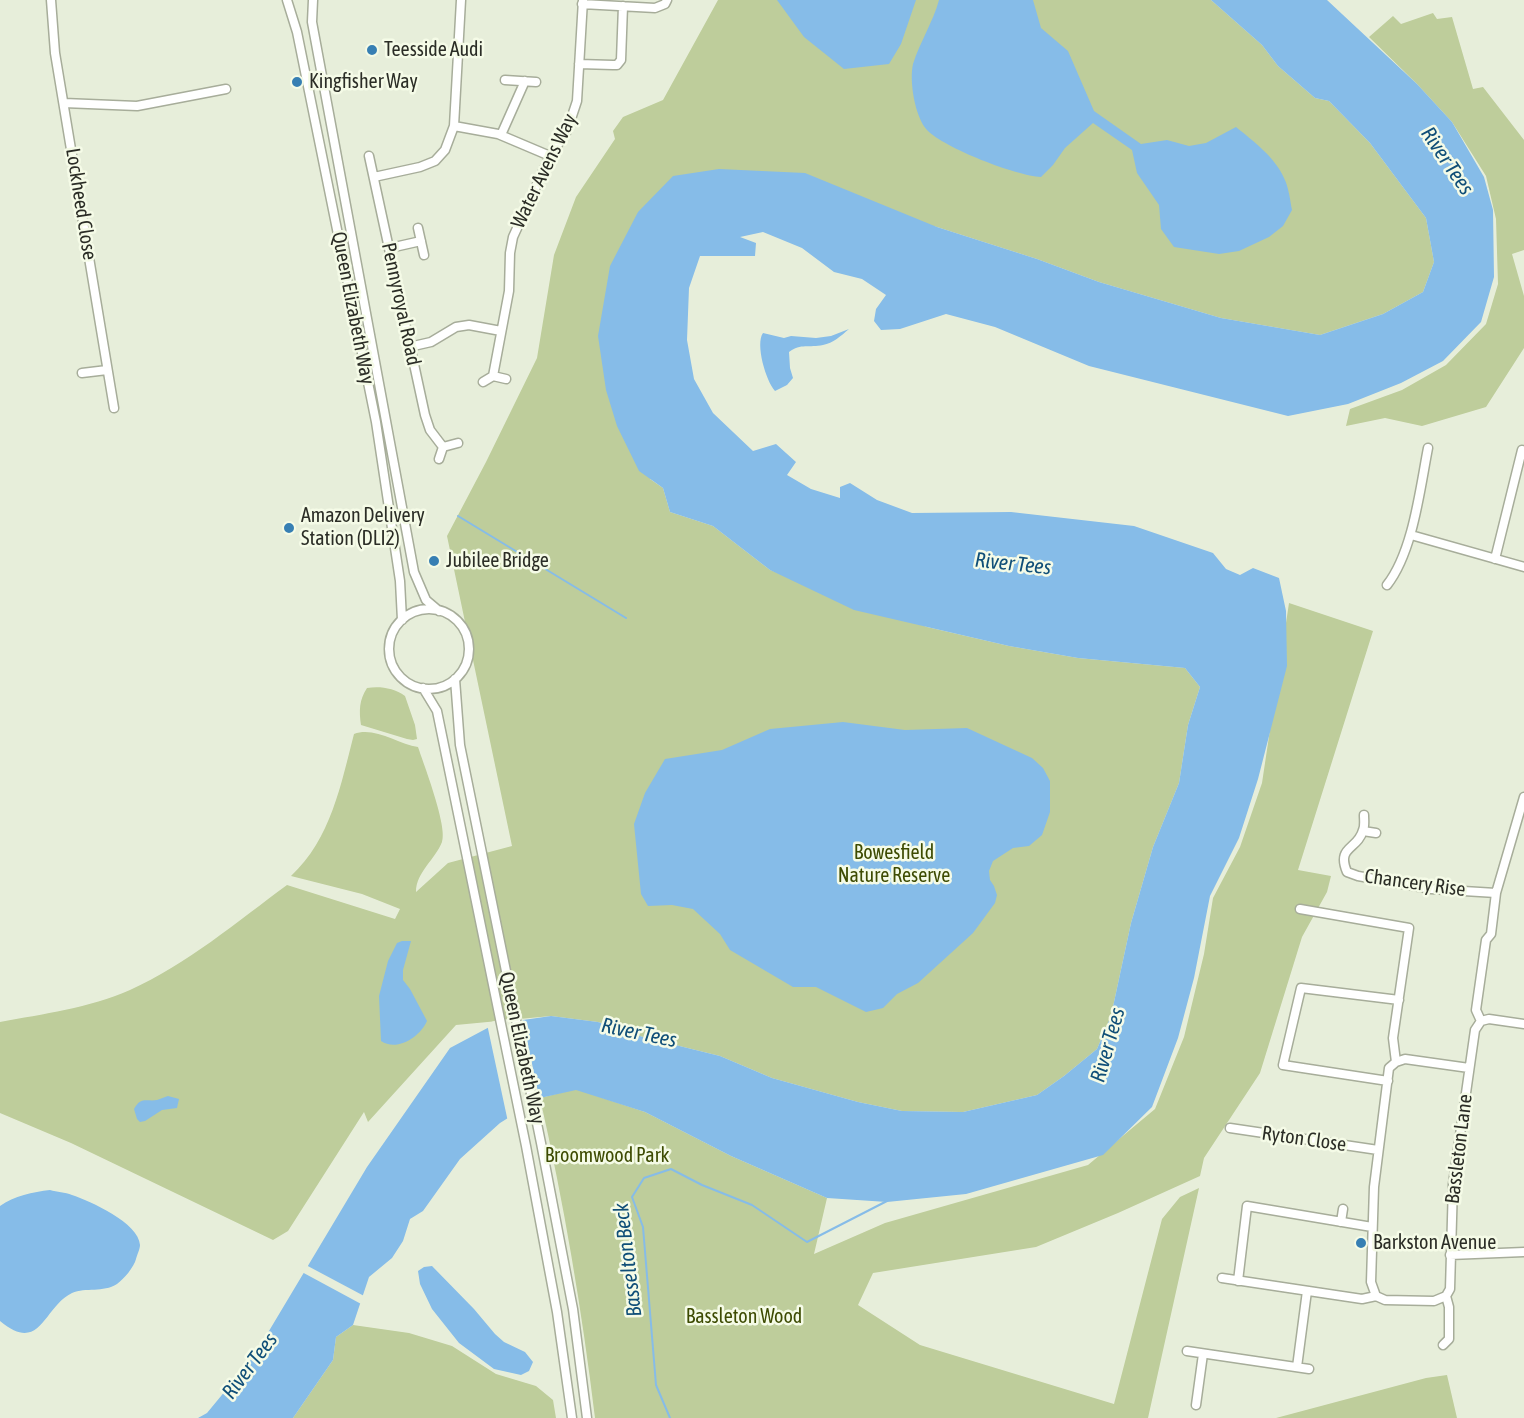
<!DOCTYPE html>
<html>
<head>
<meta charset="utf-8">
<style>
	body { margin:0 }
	canvas { display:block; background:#e7eeda }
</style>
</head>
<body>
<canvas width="1524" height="1418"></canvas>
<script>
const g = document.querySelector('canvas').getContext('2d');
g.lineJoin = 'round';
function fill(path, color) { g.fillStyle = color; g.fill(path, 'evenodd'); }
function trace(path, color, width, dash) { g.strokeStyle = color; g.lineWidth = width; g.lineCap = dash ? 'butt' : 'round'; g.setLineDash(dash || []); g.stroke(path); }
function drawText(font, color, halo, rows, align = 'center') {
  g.font = font + ' "Asap Condensed",sans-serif'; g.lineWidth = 5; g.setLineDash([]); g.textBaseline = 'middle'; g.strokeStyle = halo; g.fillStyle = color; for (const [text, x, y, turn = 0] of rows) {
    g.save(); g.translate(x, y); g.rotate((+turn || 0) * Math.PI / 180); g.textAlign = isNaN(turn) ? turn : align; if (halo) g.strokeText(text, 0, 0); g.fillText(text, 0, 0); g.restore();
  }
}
fill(new Path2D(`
	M718 0H1211L1262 45 1278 66 1315 98 1329 101 1370 143 1426 218 1434 262 1423 292 1383 314 1320 335 1221 318 1099 282 1037 259 937 227 673 176 650 479 663 488 670 512 713 526 770 570 927 627 1009 646 1078 658 1185 668 1200 687 1188 725 1179 783 1153 847 1131 923 1111 1016 1097 1049 1064 1076 1037 1095 963 1112 902 1111 858 1102 772 1078 720 1056 643 1037 598 1022 551 1016 456 1025 368 1122 364 1112 288 1231 273 1240 71 1143 0 1113V1022C43 1014 89 1008 130 990 186 965 238 921 287 885L395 919 400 909 362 894 291 876C331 839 341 784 354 734 374 726 398 744 418 747 424 765 448 827 442 842 435 860 416 872 416 892L448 863 512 846 447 536 486 462 537 358 554 255 576 197 615 139 613 131 623 117 663 100Z
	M1433 13 1437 19 1452 17 1473 89 1483 87 1524 140V250L1512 254 1524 296V348L1486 407 1422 426 1385 418 1346 426 1350 409 1402 390 1446 365 1486 324 1498 284 1496 219 1486 176 1452 122 1417 84 1369 37 1393 16 1401 24Z
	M1289 603 1373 631 1298 870 1331 876 1327 892 1302 937 1260 1073 1204 1158 1200 1176 1118 1213 1036 1247 873 1273 858 1305 920 1345 1114 1404 1162 1219 1180 1197 1199 1188 1148 1418H595C582 1310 564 1204 540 1098L576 1089 645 1112 731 1156 827 1198 814 1254 885 1223 1088 1165 1155 1109 1184 1037 1204 954 1213 898 1240 847 1262 783Z
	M367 688C380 686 394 688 405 696L415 725 417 739 413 740 407 739 361 725C359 711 359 700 367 688Z
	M353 1325 409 1333 452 1346 496 1374 536 1386 553 1400 556 1418H293L333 1360 336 1337Z
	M1447 1375 1457 1418H1276L1426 1378Z`), '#becd9b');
fill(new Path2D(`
	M777 0H916L901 44 889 64 844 69 804 37Z
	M939 0H1033L1041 28 1068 51 1094 111 1141 144 1167 140 1189 146 1206 143 1236 127C1253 141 1275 157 1284 178 1289 188 1290 200 1292 210L1283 226 1269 237 1239 251 1219 254 1174 247 1161 229 1159 205 1137 173 1132 150 1093 123 1065 148 1053 165 1041 177C1017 176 944 148 927 130 915 117 909 81 913 64 920 42 933 22 939 0Z
	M1211 0H1327L1417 84 1452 122 1484 177 1493 210 1494 277 1481 322 1443 361 1401 383 1348 404 1288 416 1089 366 995 327 946 314 900 329 881 330 874 321 876 309 886 295 862 279 834 272 802 248 763 232 740 237 756 243 755 256H700L689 288 687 340 694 379 713 413 753 451 776 444 796 462 787 475 811 489 840 498V487L850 483 877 500 912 513 1011 512 1134 526 1213 553 1226 569 1240 575 1253 568 1279 578 1286 611 1287 666 1258 779 1239 838 1210 896 1194 978 1178 1038 1152 1107 1103 1155 966 1194 887 1202 827 1198 731 1156 645 1112 576 1090 540 1098 500 1123 460 1159 423 1211 410 1219 403 1241 392 1258 369 1277 353 1325 336 1337 333 1360 293 1418H198L207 1413 254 1356 367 1167 450 1048 495 1024 551 1016 598 1022 643 1037 720 1056 772 1078 858 1102 902 1111 963 1112 1037 1095 1064 1076 1097 1049 1111 1016 1131 923 1153 847 1179 783 1188 725 1200 687 1185 668 1078 658 1009 646 854 610 770 570 713 526 670 512 663 488 639 471 617 426 606 390 598 336 610 266 638 212 673 176 719 169 805 173 937 227 1037 259 1099 282 1221 318 1320 335 1383 314 1423 292 1434 262 1426 218 1370 143 1329 101 1315 98 1278 66 1262 45Z
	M849 329C841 336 833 343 823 345 809 348 801 343 789 352L790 368 793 378 787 385 775 391C766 381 755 344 763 333L784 338 791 336 816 338 831 336Z
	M843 722 905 730 967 728 1032 758 1043 768 1050 781V812L1042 835 1029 846 1013 848 993 861 989 871 990 880 994 886 997 895 995 903 973 933 918 983 897 994 883 1008 866 1012 816 987H793L730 950 720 934 693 909 672 905 648 906 641 894 634 824 645 793 665 759 722 750 770 729Z
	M402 941H411L403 970V980L410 989 427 1021C420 1037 397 1052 381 1041L379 996 388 961 397 943Z
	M168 1096 179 1099 177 1108 162 1110 145 1121 140 1122 137 1119 134 1109C141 1096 147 1102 157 1100 161 1099 164 1097 168 1096Z
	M50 1190C57 1192 65 1192 72 1195 90 1201 139 1223 140 1245 140 1249 137 1255 136 1259 134 1267 124 1279 117 1284 103 1293 86 1287 72 1293 43 1307 41 1355 0 1321V1206C14 1196 33 1192 50 1190Z
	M432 1266 474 1309 495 1334 504 1342 525 1352 533 1362 529 1371 521 1375 494 1369 459 1343 432 1309 420 1284 418 1271 424 1267Z`), '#86bce8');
fill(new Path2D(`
	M522 1017 540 1101 508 1122 487 1024 494 1021Z
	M304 1264 366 1297 363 1305 300 1271Z`), '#e7eeda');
trace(new Path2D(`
	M458 516 626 618
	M670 1418 656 1385 643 1227 632 1197 644 1178 671 1169 702 1185 752 1205 807 1242 887 1201`), '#86bce8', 2);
const minor = new Path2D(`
	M51 0 55 53 114 408
	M287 0 297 32 376 422 400 581 402 620
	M313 0 312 22 414 572 426 600 439 611
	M582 4 655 8 665 4 667 0
	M579 64 613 65H617L621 60 623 6
	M505 80 536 82
	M64 103 137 106 226 89
	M454 126 498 134 550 156
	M501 135 525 81
	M369 156 425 415 430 430 443 447
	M374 177 420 167 435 161 445 150 454 126 461 0
	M418 228 424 255
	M390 248 421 241
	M409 347 431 342 456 327 469 325 501 331
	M82 373 107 370
	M493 376 506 379
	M483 382 493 376 509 291 510 253 513 237 550 156 567 131 577 101 583 0
	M439 459 443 447 458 443
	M1411 535 1524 567
	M1495 559 1522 450
	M1387 585C1413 552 1420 489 1428 448
	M389 649a40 40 0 1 1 80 0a40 40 0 1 1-80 0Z
	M455 679 460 745 541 1143 573 1309 587 1418
	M423 688 437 711 526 1146 557 1312 572 1418
	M1364 815C1364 820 1365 826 1363 830 1358 850 1336 846 1347 872L1358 876 1431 889 1496 893
	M1363 831 1376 833
	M1300 909 1409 928 1393 1038 1396 1062
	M1481 1021 1476 1010 1486 940 1491 934 1496 893 1524 797
	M1481 1021 1489 1019 1524 1024
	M1388 1081 1283 1065 1301 988 1399 1000
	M1230 1128 1378 1150
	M1341 1222 1343 1209
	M1450 1255 1524 1252
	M1222 1278 1362 1299 1376 1296 1385 1300 1434 1301 1446 1296
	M1238 1281 1247 1206 1372 1227
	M1376 1296 1371 1282 1374 1187 1389 1068 1396 1062 1405 1059 1469 1068
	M1443 1345 1449 1339V1307L1446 1296 1450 1289 1453 1184 1475 1030 1481 1021
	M1187 1351 1309 1369
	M1297 1367 1307 1291
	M1196 1405 1203 1354`);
trace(minor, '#a7ad9a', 11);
trace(minor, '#fff', 8);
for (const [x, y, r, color] of [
	[372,50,6,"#377fb3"],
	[297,82,6,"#377fb3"],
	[289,528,6,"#377fb3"],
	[434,561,6,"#377fb3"],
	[1361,1243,6,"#377fb3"]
]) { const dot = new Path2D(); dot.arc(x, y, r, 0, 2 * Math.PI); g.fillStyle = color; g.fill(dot); trace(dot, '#f5fbe7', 2); }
drawText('20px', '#2b2d26', '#f5fbe7', [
	["Teesside Audi",384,50],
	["Kingfisher Way",309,82],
	["Amazon Delivery",301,516],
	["Station (DLI2)",301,539],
	["Jubilee Bridge",446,561],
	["Barkston Avenue",1373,1243]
], 'left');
drawText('20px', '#2b2d26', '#f5fbe7', [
	["Water Avens Way",544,171,-64],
	["Lockheed Close",81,204,81],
	["Pennyroyal Road",401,304,78],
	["Queen Elizabeth Way",353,308,79],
	["Chancery Rise",1415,883,8],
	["Queen Elizabeth Way",522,1048,78],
	["Ryton Close",1304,1139,8],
	["Bassleton Lane",1459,1149,-83]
]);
drawText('20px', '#3d4b02', '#f5fbe7', [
	["Bowesfield",894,853],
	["Nature Reserve",894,876],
	["Broomwood Park",607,1156],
	["Bassleton Wood",744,1317]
]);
drawText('italic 21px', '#104f78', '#f5fbe7', [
	["River Tees",1447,161,56],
	["River Tees",1013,564,6],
	["River Tees",639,1033,12],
	["River Tees",1108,1045,-74],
	["Basselton Beck",628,1260,-97],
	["River Tees",250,1366,-53]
]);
</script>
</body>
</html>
